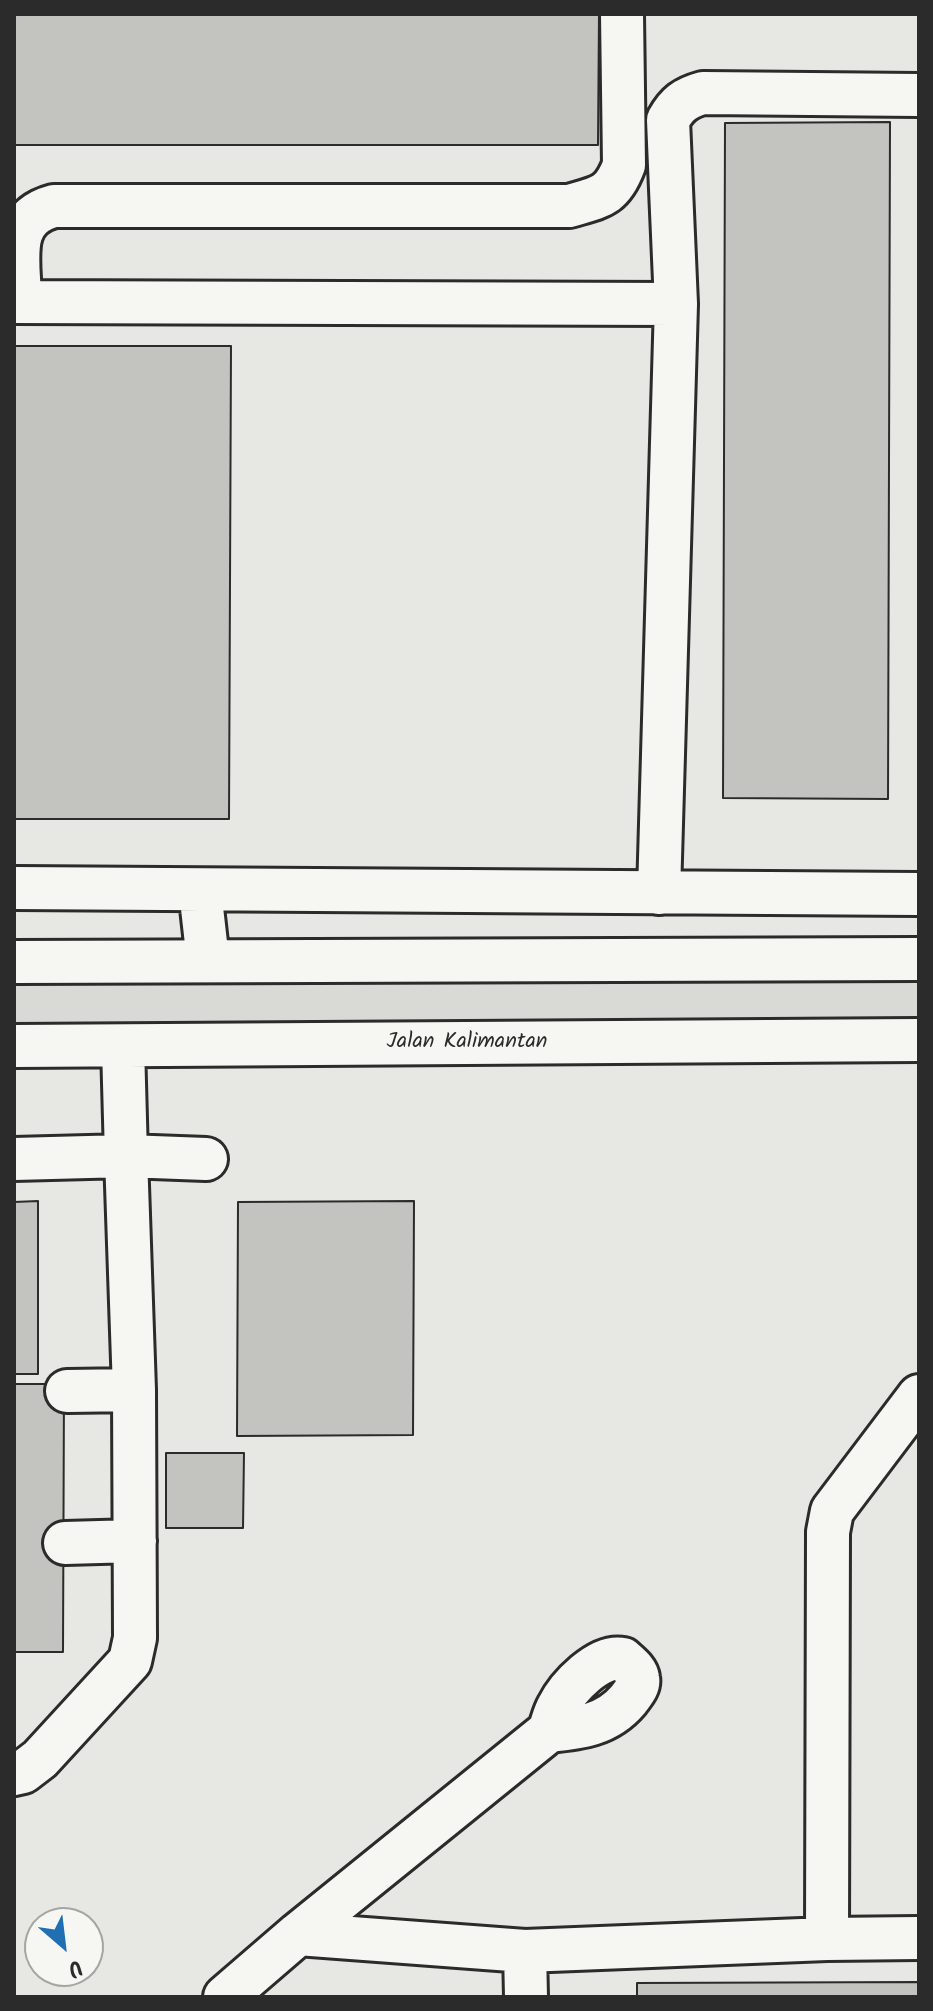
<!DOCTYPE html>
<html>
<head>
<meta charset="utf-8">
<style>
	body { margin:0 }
	#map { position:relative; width:933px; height:2011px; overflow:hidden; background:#f6f6f2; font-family:Kalam,sans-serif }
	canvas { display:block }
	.frame { position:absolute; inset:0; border:16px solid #2b2b2b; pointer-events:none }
	.north { position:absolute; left:24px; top:1907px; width:80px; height:80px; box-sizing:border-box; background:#f6f6f2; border:2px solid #a5a5a2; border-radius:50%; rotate:152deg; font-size:22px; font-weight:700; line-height:32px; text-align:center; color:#2b2b2b }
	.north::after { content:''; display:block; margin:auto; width:28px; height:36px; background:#1f6fb2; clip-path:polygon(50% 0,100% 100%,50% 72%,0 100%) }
</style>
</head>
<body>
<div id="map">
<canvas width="933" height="2011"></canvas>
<div class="frame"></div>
<div class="north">U</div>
</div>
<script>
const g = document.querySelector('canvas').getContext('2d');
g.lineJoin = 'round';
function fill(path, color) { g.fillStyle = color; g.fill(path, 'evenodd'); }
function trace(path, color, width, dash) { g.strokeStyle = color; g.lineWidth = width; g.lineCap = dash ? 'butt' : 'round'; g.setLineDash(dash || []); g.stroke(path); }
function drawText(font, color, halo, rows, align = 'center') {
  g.font = font + ' Kalam,sans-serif'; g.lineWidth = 6; g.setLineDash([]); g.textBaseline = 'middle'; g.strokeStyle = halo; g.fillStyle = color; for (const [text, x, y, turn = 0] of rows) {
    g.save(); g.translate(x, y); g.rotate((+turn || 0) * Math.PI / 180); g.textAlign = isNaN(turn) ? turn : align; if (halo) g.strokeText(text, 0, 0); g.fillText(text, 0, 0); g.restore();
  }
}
fill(new Path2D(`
	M14 14H919V1997H14ZM40 1923H88V1971H40Z`), '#e7e7e3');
fill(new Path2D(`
	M919 959V1042L14 1046V962Z`), '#d9d9d5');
const building = new Path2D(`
	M14 14H599L598 145H14Z
	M890 122 888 799 723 798 725 123Z
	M14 346H231L229 819H14Z
	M38 1201V1374H14V1202Z
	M414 1201 413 1435 237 1436 238 1202Z
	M14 1384H64L63 1652H14Z
	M166 1453H244L243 1528H166Z
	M919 1982V1997H637V1983Z`);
fill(building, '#c3c3c0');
trace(building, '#2b2b2b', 2);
const minor = new Path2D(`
	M14 302 676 304
	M20 302C20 261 6 219 54 206H569C600 197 612 197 624 165L622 14
	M14 888 919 894
	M200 890 208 961
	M659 893 676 304 668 120C677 104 685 98 703 93L919 95
	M14 962 919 959
	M14 1046 919 1040
	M14 1159 126 1156 123 1046
	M67 1391 134 1390
	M65 1543 135 1541
	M14 1774 23 1772 40 1759 130 1661 135 1638 134 1390 126 1156 206 1159
	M298 1934 525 1951 827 1939 919 1938
	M827 1939 828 1532 832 1511 919 1396
	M525 1951 526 1997
	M225 1997 298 1934 549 1731C552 1723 554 1714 558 1707 568 1687 599 1654 623 1659 628 1664 637 1670 638 1678 640 1686 633 1693 628 1700 607 1725 580 1728 549 1731`);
trace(minor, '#2b2b2b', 48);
trace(minor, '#f6f6f2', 42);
drawText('22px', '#2b2b2b', '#f6f6f2', [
	["Jalan Kalimantan",467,1043]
]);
</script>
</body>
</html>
